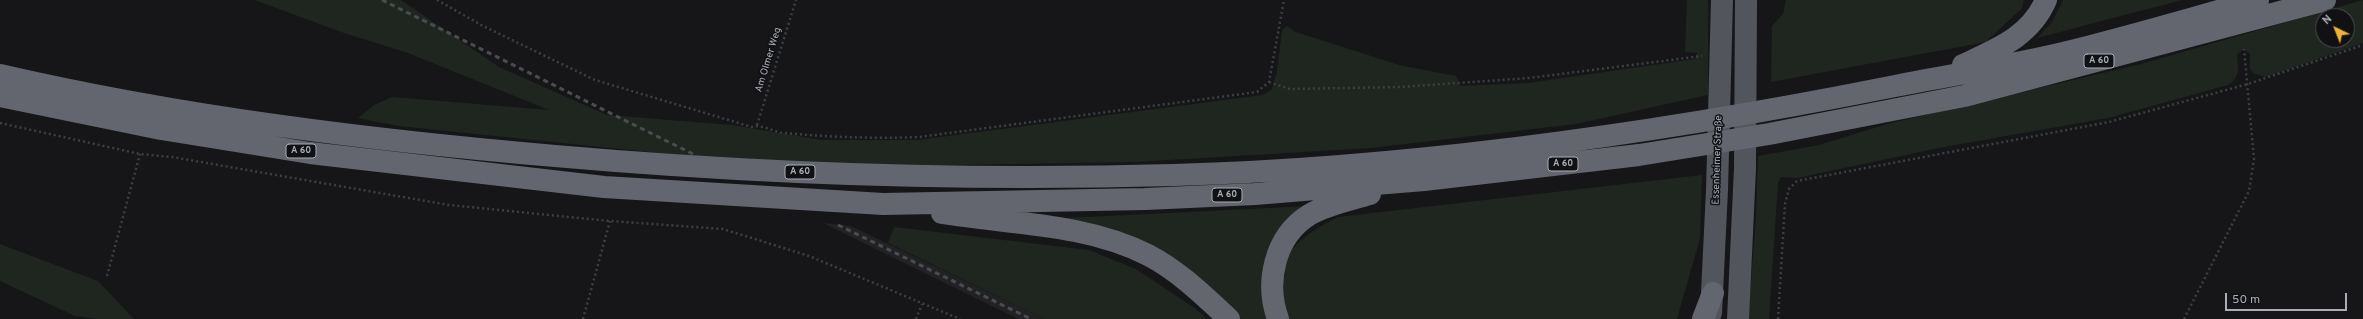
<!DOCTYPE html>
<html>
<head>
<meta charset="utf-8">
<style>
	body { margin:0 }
	#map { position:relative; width:2363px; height:319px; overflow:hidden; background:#161618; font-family:Overpass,sans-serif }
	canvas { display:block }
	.north { position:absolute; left:2315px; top:8px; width:40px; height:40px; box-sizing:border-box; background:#111113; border:1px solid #4d4f55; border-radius:50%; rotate:317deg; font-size:11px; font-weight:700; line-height:16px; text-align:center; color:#a8adb8 }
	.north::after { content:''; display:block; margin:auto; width:14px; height:18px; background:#f2b134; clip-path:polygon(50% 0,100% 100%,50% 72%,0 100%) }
	.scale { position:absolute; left:2225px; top:293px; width:122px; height:18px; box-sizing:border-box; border:2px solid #a8adb8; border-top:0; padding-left:5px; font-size:12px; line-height:14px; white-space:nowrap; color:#a8adb8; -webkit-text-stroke:3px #111113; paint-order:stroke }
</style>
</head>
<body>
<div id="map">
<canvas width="2363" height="319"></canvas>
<div class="north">N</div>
<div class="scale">50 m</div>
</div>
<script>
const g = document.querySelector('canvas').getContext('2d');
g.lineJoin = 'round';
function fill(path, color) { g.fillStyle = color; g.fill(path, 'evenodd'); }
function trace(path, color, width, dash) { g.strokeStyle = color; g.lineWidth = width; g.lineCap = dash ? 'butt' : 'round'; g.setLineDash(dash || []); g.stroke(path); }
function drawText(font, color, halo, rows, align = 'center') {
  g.font = font + ' Overpass,sans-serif'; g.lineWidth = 3; g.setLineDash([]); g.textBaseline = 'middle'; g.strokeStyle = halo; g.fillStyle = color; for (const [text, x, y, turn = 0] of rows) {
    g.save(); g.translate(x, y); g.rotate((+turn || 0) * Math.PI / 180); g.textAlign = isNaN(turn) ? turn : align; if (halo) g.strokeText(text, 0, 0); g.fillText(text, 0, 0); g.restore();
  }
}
fill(new Path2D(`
	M823 223 851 226 1044 319H1018Z`), '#222225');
fill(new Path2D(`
	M255 0H401L499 67 607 115 732 125 822 140H917L1263 95 1272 89 1277 71 1282 30 1287 26 1296 32 1399 65 1456 76 1460 86 1528 83 1695 59 1697 53 1685 52 1687 0H1708V95L1576 124 1371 148 1135 162 833 167 727 160 398 126 358 118 374 105 392 97 549 110 408 53 341 32Z
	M1786 0H2024L2022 8 1986 42 1771 82 1772 26 1783 14Z
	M2063 0H2182L2037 38 2052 22Z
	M2363 0V43L2266 77 2253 73 2250 69V54L2244 49 2237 54C2238 68 2241 77 2228 85L2108 118 1944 147 1797 178 1781 177 1778 183 1769 319H1748L1756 218 1758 156 1819 145 1887 124 2141 64ZM2323 16H2347V40H2323Z
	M1702 175 1700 238 1677 319H1288C1271 263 1288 242 1338 217Z
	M1310 206 1303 211 1268 319H1241L1207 289 1065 218Z
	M894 227 1089 250 1136 269 1196 309 1207 319H1044L888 243Z
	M0 244 98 281 134 319H97L75 316 0 281Z`), '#1e261f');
trace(new Path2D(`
	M437 0 483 26 595 80 752 127C763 124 773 132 784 133 829 137 874 139 919 137L1257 92 1269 82 1284 0
	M1269 82 1290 89 1400 87 1529 78 1702 56
	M0 123 140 154 172 157 449 205 610 221 723 229 809 256 960 319
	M757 125 796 0
	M107 276 140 154
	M583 319 610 221
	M916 319 922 304
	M1778 319 1785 204 1789 189 1797 181 2109 122 2248 84 2363 45
	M2184 319 2249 191 2254 159 2244 49`), '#3d3f44', 2.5, [2, 3]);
trace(new Path2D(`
	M1711 313 1717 190 1722 0
	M1738 319 1745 168 1746 0`), '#53555c', 22);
trace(new Path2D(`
	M1963 65C1997 49 2030 37 2046 0
	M0 75C182 117 369 140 555 156 761 174 967 181 1174 175 1414 168 1654 134 1890 87 1946 76 2003 67 2059 54 2125 38 2192 18 2258 0
	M0 96 161 129 310 153 604 187 883 204 1145 199 1255 194 1424 180 1639 155 1769 134 1964 96 2325 0
	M942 213C1010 224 1085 223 1148 255 1179 271 1204 296 1229 319
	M1278 319C1265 283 1274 237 1309 215 1327 204 1350 200 1370 194
	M1703 319 1713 293`), '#63666e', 22);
trace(new Path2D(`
	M382 0 693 154
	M838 225 1031 319`), '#4a4c52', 3, [5, 4]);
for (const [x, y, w] of [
	[2099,61,30],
	[301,151,30],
	[1563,164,30],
	[800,172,30],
	[1227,195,30]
]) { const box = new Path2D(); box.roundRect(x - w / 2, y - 7, w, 14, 3); g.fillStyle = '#111113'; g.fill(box); trace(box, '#a8adb8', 1); }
drawText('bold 9px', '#a8adb8', null, [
	["A 60",2099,61],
	["A 60",301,151],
	["A 60",1563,164],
	["A 60",800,172],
	["A 60",1227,195]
]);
drawText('10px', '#a8adb8', '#111113', [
	["Am Olmer Weg",769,60,-73],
	["Essenheimer Straße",1718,160,-88]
]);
</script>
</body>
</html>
